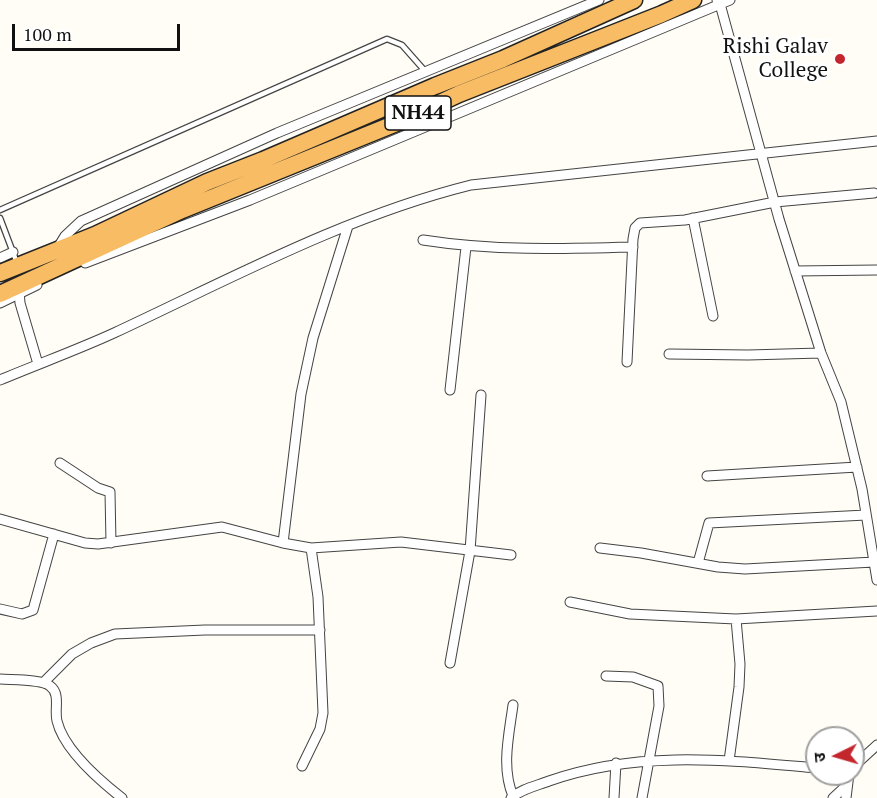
<!DOCTYPE html>
<html>
<head>
<meta charset="utf-8">
<style>
	body { margin:0 }
	#map { position:relative; width:877px; height:798px; overflow:hidden; background:#fffdf5; font-family:"PT Serif","Noto Sans Devanagari",serif }
	canvas { display:block }
	.north { position:absolute; left:805px; top:726px; width:60px; height:60px; box-sizing:border-box; background:#fff; border:2px solid #a0a0a0; border-radius:50%; rotate:265deg; font-size:16px; font-weight:700; line-height:24px; text-align:center; color:#111 }
	.north::after { content:''; display:block; margin:auto; width:21px; height:27px; background:#c4262e; clip-path:polygon(50% 0,100% 100%,50% 72%,0 100%) }
	.scale { position:absolute; left:12px; top:24px; width:168px; height:27px; box-sizing:border-box; border:3px solid #111; border-top:0; padding-left:8px; font-size:18px; line-height:21px; white-space:nowrap; color:#111; -webkit-text-stroke:4px #fff; paint-order:stroke }
</style>
</head>
<body>
<div id="map">
<canvas width="877" height="798"></canvas>
<div class="north">उ</div>
<div class="scale">100 m</div>
</div>
<script>
const g = document.querySelector('canvas').getContext('2d');
g.lineJoin = 'round';
function trace(path, color, width, dash) { g.strokeStyle = color; g.lineWidth = width; g.lineCap = dash ? 'butt' : 'round'; g.setLineDash(dash || []); g.stroke(path); }
function drawText(font, color, halo, rows, align = 'center') {
  g.font = font + ' "PT Serif",serif'; g.lineWidth = 6; g.setLineDash([]); g.textBaseline = 'middle'; g.strokeStyle = halo; g.fillStyle = color; for (const [text, x, y, turn = 0] of rows) {
    g.save(); g.translate(x, y); g.rotate((+turn || 0) * Math.PI / 180); g.textAlign = isNaN(turn) ? turn : align; if (halo) g.strokeText(text, 0, 0); g.fillText(text, 0, 0); g.restore();
  }
}
const service = new Path2D(`
	M0 210 387 39 402 45 425 71
	M0 218 17 263`);
const minor = new Path2D(`
	M717 0 720 4 779 219 821 353 841 402 862 489 877 580
	M693 218 713 316
	M423 240C493 251 562 249 633 247
	M57 249 65 236 81 221 277 133 599 0
	M0 258 13 252
	M85 263 250 200 730 0
	M795 271 877 270
	M19 291 20 303 38 364
	M0 303 37 285
	M669 354 748 355 821 353
	M627 362 633 239 635 228 640 223 685 220 775 202 874 193
	M0 380C38 364 77 350 114 333 230 279 346 216 471 185L877 141
	M450 390 466 247
	M60 463 98 488 110 492 111 543
	M707 476 857 467
	M0 519 85 543 98 544 222 527 283 543 311 548 401 542 511 555
	M283 543 301 394 313 338 348 226
	M600 548 641 553 718 567 745 569 874 562
	M698 563 709 523 866 515
	M570 602 630 614 736 619 877 611
	M0 609 22 614 33 610 54 534
	M450 663 470 551 481 395
	M606 676 633 677 658 686 659 706 642 798
	M0 679C12 680 42 679 50 686 61 694 54 709 57 721 64 750 99 780 122 798
	M44 682 72 654 91 643 115 634 205 630H320
	M513 705C509 735 501 767 513 796
	M729 761 739 687 740 664 736 619
	M302 766 320 729 323 713 318 597 311 548
	M853 767 877 745
	M511 798C521 789 536 786 549 781 637 750 726 760 817 768
	M614 798 616 763
	M833 798 847 785
	M846 798 849 774`);
const trunk = new Path2D(`
	M0 273 95 235 207 182 263 160 435 86 503 59 634 0
	M0 294 182 210 399 122 459 94 662 14 693 0`);
trace(service, '#444', 7);
trace(minor, '#444', 11);
trace(trunk, '#222', 19);
trace(service, '#fff', 4.5);
trace(minor, '#fff', 9);
trace(trunk, '#f7bc64', 16);
for (const [x, y, r, color] of [
	[840,59,6,"#c4262e"]
]) { const dot = new Path2D(); dot.arc(x, y, r, 0, 2 * Math.PI); g.fillStyle = color; g.fill(dot); trace(dot, '#fff', 2); }
for (const [x, y, w] of [
	[418,113,66]
]) { const box = new Path2D(); box.roundRect(x - w / 2, y - 17, w, 34, 4.5); g.fillStyle = '#fff'; g.fill(box); trace(box, '#111', 1.5); }
drawText('bold 20px', '#111', null, [
	["NH44",418,113]
]);
drawText('21px', '#111', '#fff', [
	["Rishi Galav",828,47],
	["College",828,71]
], 'right');
</script>
</body>
</html>
